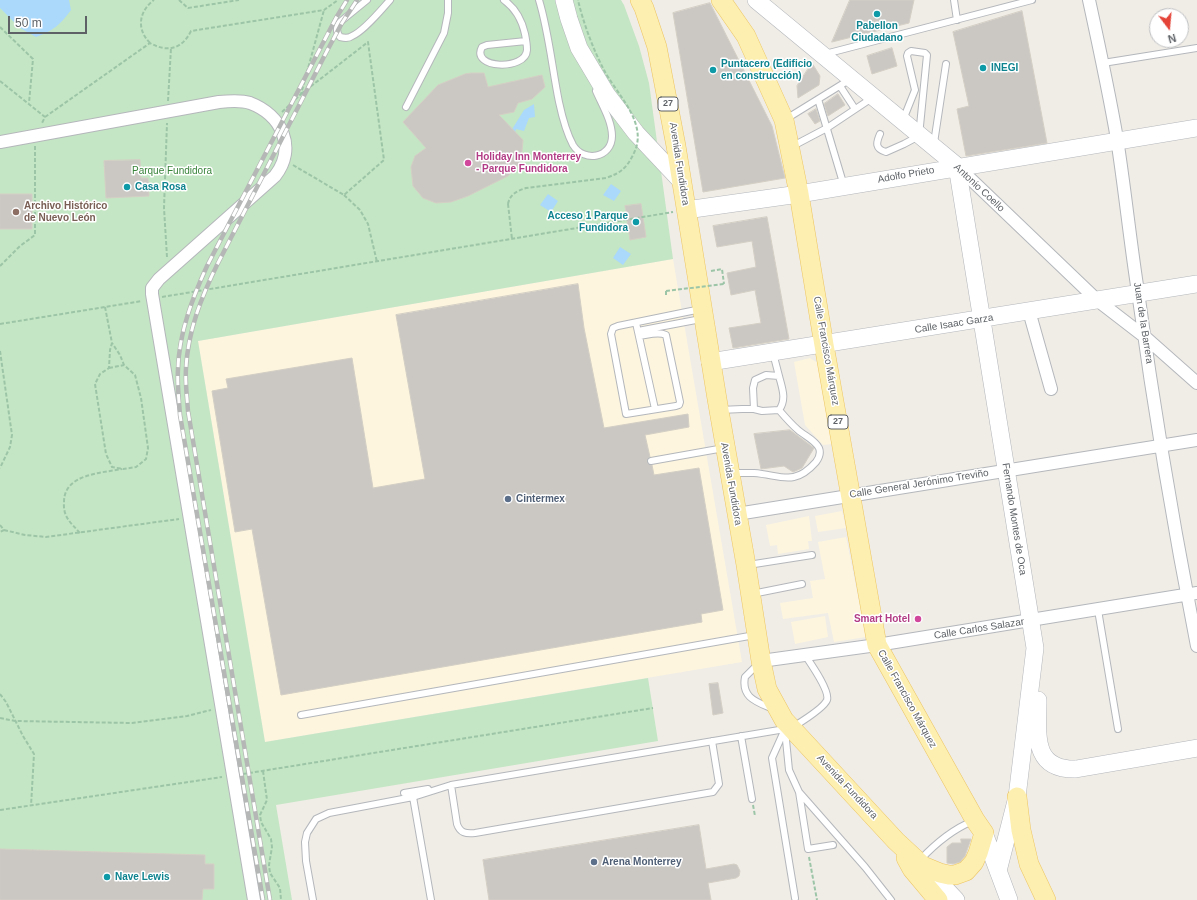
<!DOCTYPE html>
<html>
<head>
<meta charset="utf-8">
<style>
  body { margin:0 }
  #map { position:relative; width:1197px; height:900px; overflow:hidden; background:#f0ede7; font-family:Helvetica,sans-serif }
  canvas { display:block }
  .north { position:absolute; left:1149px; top:8px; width:40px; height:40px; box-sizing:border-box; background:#fff; border:1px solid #bfc0c2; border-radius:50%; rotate:164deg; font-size:11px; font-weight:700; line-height:16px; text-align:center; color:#5e6266 }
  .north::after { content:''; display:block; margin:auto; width:14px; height:18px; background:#e44338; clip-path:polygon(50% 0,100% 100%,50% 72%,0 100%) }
  .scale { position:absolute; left:8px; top:16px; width:79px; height:18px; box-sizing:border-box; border:2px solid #5e6266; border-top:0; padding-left:5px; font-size:12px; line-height:14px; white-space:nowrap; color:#5e6266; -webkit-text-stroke:3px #fff; paint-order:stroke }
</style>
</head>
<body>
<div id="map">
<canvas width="1197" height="900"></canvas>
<div class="north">N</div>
<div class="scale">50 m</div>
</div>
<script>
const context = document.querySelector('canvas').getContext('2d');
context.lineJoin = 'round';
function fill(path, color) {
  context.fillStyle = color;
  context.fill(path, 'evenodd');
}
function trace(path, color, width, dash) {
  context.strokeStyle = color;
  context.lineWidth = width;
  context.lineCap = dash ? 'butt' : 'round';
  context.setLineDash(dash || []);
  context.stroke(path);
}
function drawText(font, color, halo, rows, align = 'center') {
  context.font = font + ' Helvetica,sans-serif';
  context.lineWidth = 3;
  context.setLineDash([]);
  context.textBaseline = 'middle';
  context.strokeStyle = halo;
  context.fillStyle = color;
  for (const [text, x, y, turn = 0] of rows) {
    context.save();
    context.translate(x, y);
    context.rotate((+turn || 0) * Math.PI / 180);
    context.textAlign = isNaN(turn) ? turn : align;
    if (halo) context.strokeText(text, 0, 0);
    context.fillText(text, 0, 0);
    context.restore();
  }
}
fill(new Path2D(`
  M673,259L742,662L265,742L198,341Z
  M810,358L821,365L832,444L823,445L805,425L794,362Z
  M842,511L846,528L818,532L815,516Z
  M809,516L812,541H808L809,549L778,554L777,545L770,546L766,525Z
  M846,537L866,637L834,642L828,613L783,619L780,603L813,598L810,581L825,579L818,542Z
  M825,616L828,637L795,644L791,622Z`), '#fdf5de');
fill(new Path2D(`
  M0,0H621L624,5L639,46L649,83L673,259L198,341L265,742L648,678L658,741L276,805L292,900H0Z`), '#c5e6c4');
fill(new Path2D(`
  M0,0H69L71,10C60,25 53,31 36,37L20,28L0,8Z
  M534,104L535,117L529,118L524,131L516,129L513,140L506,139L524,110Z
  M611,184L621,191L614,201L603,195Z
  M548,194L558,201L551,212L540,205Z
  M620,247L631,254L623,265L613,258Z`), '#aad9fc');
const building = new Path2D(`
  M850,0H914L909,23L832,42Z
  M710,3L772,126L785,178L703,192L673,13Z
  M1022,11L1047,143L966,156L957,109L969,106L953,32Z
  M892,48L897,66L872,74L867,56Z
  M812,63L820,76L819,85L798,98L797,86Z
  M472,73H484L488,87L542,75L545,87L532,99L518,103L514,112L499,115L523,140L521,162L508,176L468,196L451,202L436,203L423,198L413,186L411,167L415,156L426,148L403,122L438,85L465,74Z
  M838,94L845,105L828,116L824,104Z
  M816,109L820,121L815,124L808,114Z
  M140,160L141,178H148L149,196L106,198L104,161Z
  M0,194H32V229H0Z
  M641,204L646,237L630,240L625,206Z
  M767,217L789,339L733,348L729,328L761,323L755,290L731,295L727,273L756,267L752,241L717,247L713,226Z
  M578,284L584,328L604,428L688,414L689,427L645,435L650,457L648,458L647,461L648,464L652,465L654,475L699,468L723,610L701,614L702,622L281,695L252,529L235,532L212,391L228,388L226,379L352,358L373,488L425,479L396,315Z
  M790,430L814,448L802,468L793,472L784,466L761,469L754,434Z
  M718,683L723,713L713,715L709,684Z
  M699,825L706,869L734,864L737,865L740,871L739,876L736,878L708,883L711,900H489L483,860Z
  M961,839H971L965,856L960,862L953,864L947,863V847L952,843H961Z
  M0,849L205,855V864H214V889H203L202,900H0Z`);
fill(building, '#cbc8c4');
trace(building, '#d4cfc5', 1);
const lane = new Path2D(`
  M367,0L340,22C336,27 336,32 340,37C344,38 348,39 352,36C364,31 381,10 390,0
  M504,0C515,8 522,20 525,34C526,39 527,45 527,50C526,71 470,69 482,47L487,45L526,41
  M539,0C549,33 552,68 559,102C562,116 566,132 573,145C584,163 612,158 612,136C612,121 602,105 596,91
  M954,0L957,20
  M825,54L1032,0
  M1103,63L1197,48
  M840,86L855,109
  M818,99L844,186
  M406,107L444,33L448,13V0
  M786,119L849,80
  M880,134C876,143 875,149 886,152L904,144L919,136L927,55L925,53L911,51L908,53L907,56L915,90L903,120
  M934,143L946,64
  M791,147L827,128L872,98
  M636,323L655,409
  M638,331L701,319
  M639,336C648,335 658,331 666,335L680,402L679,405L676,406L626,414L611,334L613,328L618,326L701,309
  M773,353L779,376
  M720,410L742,409H754L762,411L779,410C787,399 782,388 779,376L766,375L755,380L753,388L754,409
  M651,461L724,448
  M732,473C739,473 747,473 754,473C781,475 794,487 816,462C819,458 821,453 819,448C815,440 805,436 798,430C791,424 785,417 779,410
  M748,565L812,555
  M752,594L802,584
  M1098,610L1118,729
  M758,664L745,677C741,698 757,702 773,709
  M301,715L755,635
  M793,727C801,722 824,708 827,700C830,691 811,664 805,655
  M785,729L772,758L795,898
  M785,730L789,770L799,792L808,849L833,845
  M741,736L752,799
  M712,741L719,784L713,792L475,833C466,834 460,833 457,824L451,785L785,729
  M799,792L865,867L891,900
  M404,793L428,789
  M413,797L431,900
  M920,860C935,844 953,829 973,821
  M313,900L306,861L305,842L307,833L316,819L329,813L413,797L451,785`);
const street = new Path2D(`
  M1089,0C1099,46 1109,92 1117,139C1125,190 1130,241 1138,292C1154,410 1174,529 1197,646
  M0,142L219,102C229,101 241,100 250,103C282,115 297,148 275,176L159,279L152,288V294L254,900
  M957,166L1097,300L1145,337L1197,383
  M1029,311L1051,389
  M737,514L1197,440
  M761,661L877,645L1197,593`);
const secondary = new Path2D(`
  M564,0L569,19L579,48L607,95L636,133L682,182
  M756,0L957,166L1035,648L1017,797L998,871
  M686,210L799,194L1197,128
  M710,362L1197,284
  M1038,700C1038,733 1031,770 1076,769L1197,748
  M984,833L1009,900
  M924,866L956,900`);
const primary = new Path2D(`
  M640,0L644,8L657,47L676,146L717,399L746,565L761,661L767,689L784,720L896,841L923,866L940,873L949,875H955L966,871L974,862L978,853L984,833L975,820L877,645L824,345L799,194L784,120L746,36L721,0
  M1017,797L1021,830L1029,864L1046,900
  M906,858L912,869L938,900`);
trace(lane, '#b4b7bb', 8);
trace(street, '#b4b7bb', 14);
trace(secondary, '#b3b6ba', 18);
trace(primary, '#edc462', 20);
trace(new Path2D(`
  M179,0L188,8L239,0
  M0,27L33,59L29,103
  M150,43C136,29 139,11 154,0
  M0,81L45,117L42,123
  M168,101L171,48
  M282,112L301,94L324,10
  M45,117L150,43C168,53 182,49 191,31L324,10L338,0
  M293,165L344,195L384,160L368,42L301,94
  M344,195L360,210L368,224L377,262
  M508,204L512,239
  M167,257L164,208L167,123
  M0,266L20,246L35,235V146
  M711,271L722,269L724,284
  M666,291V297
  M162,297L673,212
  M105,307L112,343L110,350L109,368L100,374L95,384L106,454L112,467L123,469L136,467L146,459L148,448L141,398L135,375L124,365L120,355L112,343
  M0,324L142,301
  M0,351L12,435L10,447L0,468
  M109,368L124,365
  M0,525L4,530L0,532
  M4,530L25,535L46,537L179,519
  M80,533C70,522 63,517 64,502C64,474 101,473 122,469
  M0,694L6,702L23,736L34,754L31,806
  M0,718L15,721L132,723L187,716L211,710
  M263,771L267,800L260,815L261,822L271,839L272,847L269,865L270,873L280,888L281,900
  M243,774L653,708
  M753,805L755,816
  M0,810L222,777
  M809,857L817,900`), '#9cc5a7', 2, [4, 2]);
trace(lane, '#fff', 6);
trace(street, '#fff', 12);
trace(secondary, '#fff', 17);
trace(primary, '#fcefaf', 19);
const rail = new Path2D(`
  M263,900L180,415C179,400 177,384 178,369C179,333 192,299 207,266L336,18L347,0
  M270,900L188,411C187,397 185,382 186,368C188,331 201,298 217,265L328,49L342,23L357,0`);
trace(rail, '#b5b6b6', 4.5);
trace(rail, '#fff', 3, [9]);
trace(new Path2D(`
  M508,204C510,194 517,191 526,188L606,178C620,173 626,169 633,155C650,124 617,95 604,70C593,49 583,22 578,0
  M666,291L724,284`), '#9cc5a7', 2, [4, 2]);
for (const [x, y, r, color] of [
  [877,14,4,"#0f9aa8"],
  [983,68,4,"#0f9aa8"],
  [713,70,4,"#0f9aa8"],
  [468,163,4,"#d1479c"],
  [127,187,4,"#0f9aa8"],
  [16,212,4,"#8d6e63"],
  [636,222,4,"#0f9aa8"],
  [508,499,4,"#5c6f8a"],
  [918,619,4,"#d1479c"],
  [594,862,4,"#5c6f8a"],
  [107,877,4,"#0f9aa8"]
]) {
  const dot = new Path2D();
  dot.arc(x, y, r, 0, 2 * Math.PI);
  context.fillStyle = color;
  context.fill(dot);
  trace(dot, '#fff', 1.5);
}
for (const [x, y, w] of [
  [668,104,20],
  [838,422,20]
]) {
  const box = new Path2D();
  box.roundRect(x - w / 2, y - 7, w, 14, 3);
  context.fillStyle = '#fff';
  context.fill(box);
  trace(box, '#5e6266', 1);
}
drawText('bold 9px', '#5e6266', null, [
  ["27",668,104],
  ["27",838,422]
]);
drawText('bold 10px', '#0d838f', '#fff', [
  ["Pabellon",877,26,"center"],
  ["Ciudadano",877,38,"center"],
  ["Puntacero (Edificio",721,64],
  ["en construcción)",721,76],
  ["INEGI",991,68],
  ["Casa Rosa",135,187],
  ["Acceso 1 Parque",628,216,"right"],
  ["Fundidora",628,228,"right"],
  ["Nave Lewis",115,877]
], 'left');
drawText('bold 10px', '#b23c85', '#fff', [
  ["Holiday Inn Monterrey",476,157],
  ["- Parque Fundidora",476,169],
  ["Smart Hotel",910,619,"right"]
], 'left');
drawText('10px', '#5e6266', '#fff', [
  ["Avenida Fundidora",679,164,81],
  ["Adolfo Prieto",906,175,-10],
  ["Antonio Coello",979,188,43],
  ["Juan de la Barrera",1143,323,81],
  ["Calle Isaac Garza",954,324,-9],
  ["Calle Francisco Márquez",826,351,80],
  ["Avenida Fundidora",731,484,80],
  ["Calle General Jerónimo Treviño",919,484,-9],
  ["Fernando Montes de Oca",1014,519,81],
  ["Calle Carlos Salazar",979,629,-9],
  ["Calle Francisco Márquez",907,699,61],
  ["Avenida Fundidora",847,787,47]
]);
drawText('10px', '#38833a', '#fff', [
  ["Parque Fundidora",172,171]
]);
drawText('bold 10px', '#785e54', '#fff', [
  ["Archivo Histórico",24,206],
  ["de Nuevo León",24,218]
], 'left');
drawText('bold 10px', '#4e5e75', '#fff', [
  ["Cintermex",516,499],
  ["Arena Monterrey",602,862]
], 'left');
</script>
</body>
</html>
